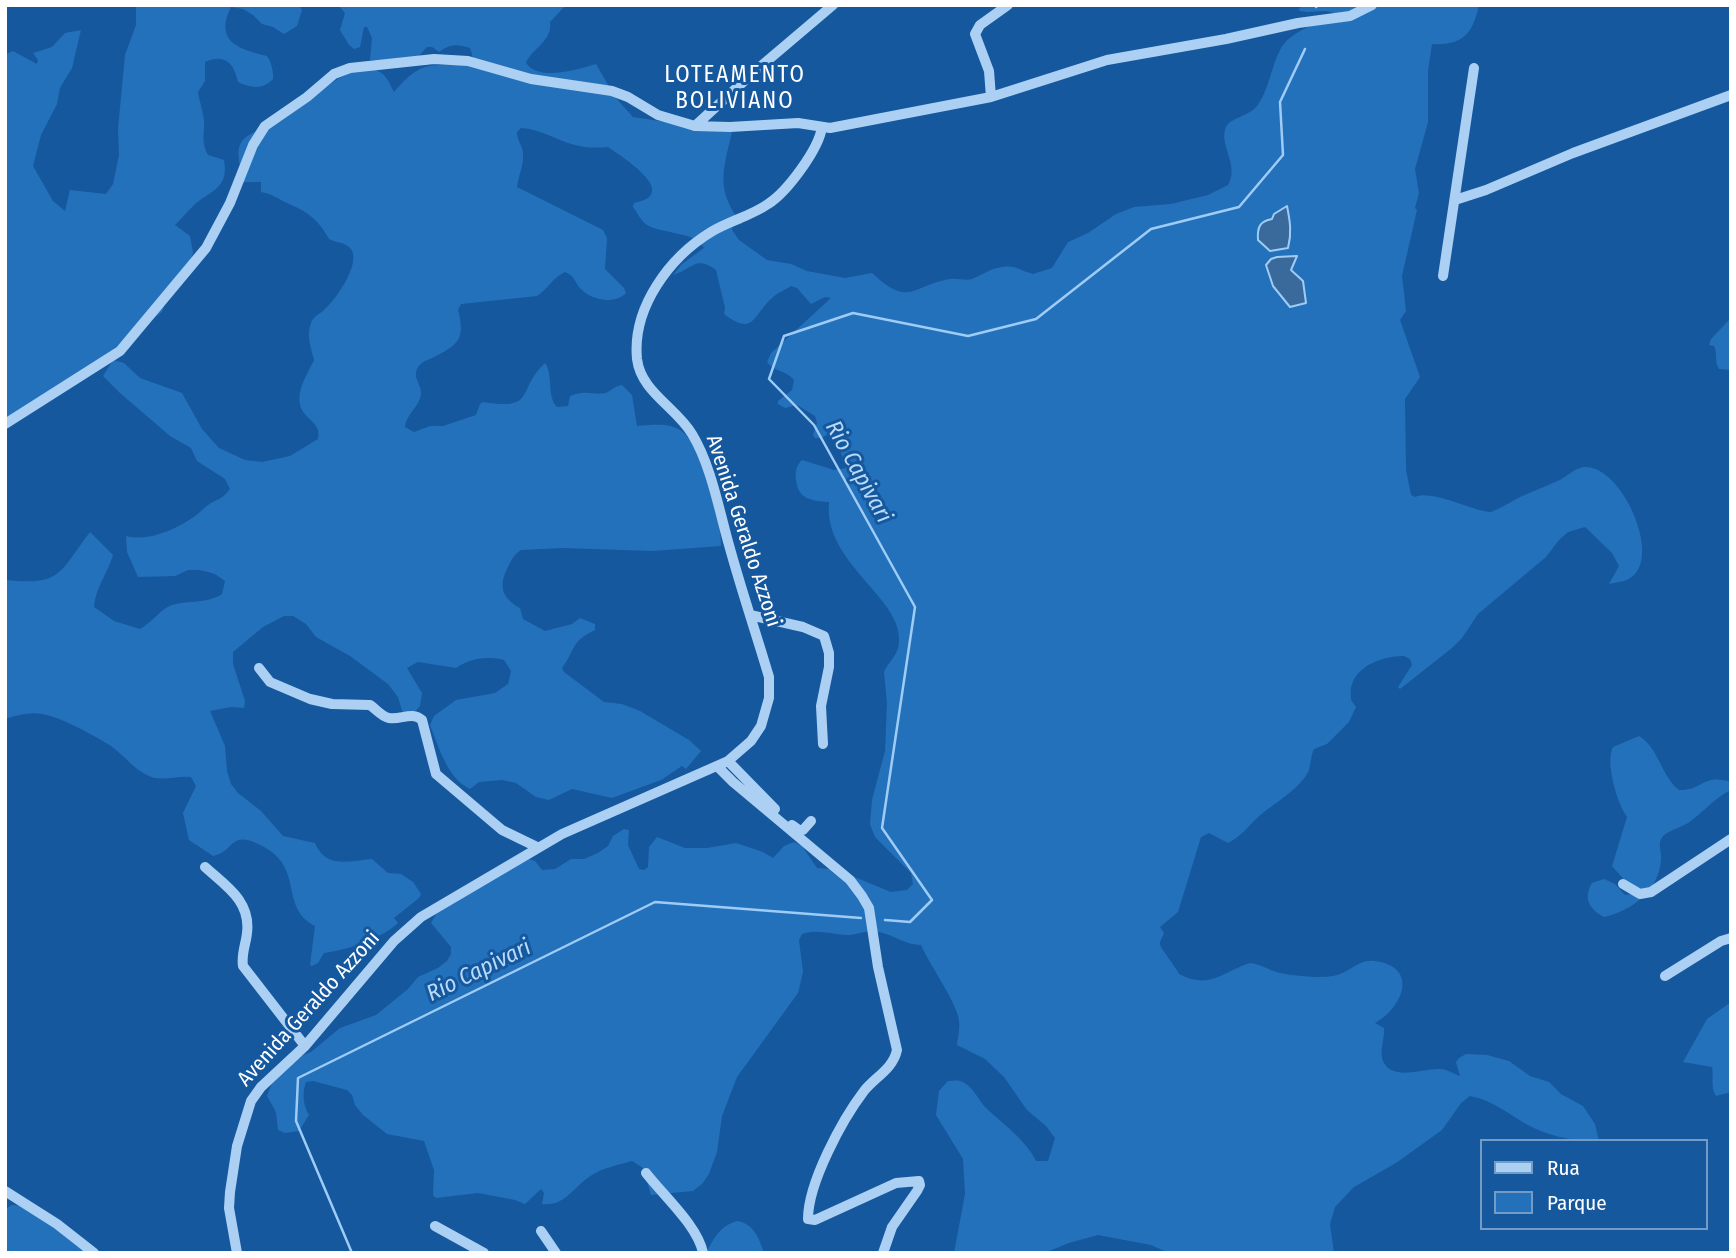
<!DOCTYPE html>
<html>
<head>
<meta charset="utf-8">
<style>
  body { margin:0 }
  #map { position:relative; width:1736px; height:1258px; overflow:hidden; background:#15589e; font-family:"Fira Sans Condensed",sans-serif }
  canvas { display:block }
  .frame { position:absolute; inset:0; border:7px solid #fff; pointer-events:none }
  .legend { position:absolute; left:1480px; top:1139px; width:228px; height:91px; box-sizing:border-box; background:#15589e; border:2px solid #739bc5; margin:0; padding:9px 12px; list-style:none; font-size:21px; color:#fff }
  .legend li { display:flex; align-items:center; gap:14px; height:35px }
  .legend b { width:35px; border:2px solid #739bc5 }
</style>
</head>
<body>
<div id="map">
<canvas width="1736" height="1258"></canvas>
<div class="frame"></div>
<ul class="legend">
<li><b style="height:9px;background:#acd0f3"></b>Rua</li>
<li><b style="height:19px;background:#2471bb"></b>Parque</li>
</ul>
</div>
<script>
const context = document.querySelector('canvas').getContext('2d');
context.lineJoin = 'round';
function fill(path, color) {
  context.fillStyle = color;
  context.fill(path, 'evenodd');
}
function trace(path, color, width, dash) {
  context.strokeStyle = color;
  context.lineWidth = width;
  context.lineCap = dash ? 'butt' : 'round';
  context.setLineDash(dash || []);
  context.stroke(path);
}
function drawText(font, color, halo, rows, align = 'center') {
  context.font = font + ' "Fira Sans Condensed",sans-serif';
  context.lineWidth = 6;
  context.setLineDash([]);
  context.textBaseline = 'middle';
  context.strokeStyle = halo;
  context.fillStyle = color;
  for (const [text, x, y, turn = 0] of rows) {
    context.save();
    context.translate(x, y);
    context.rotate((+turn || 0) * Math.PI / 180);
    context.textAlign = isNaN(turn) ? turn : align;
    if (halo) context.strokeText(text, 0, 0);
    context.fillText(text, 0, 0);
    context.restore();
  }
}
fill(new Path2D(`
  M136,5H299L302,10L297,26L284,34L273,27L262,24L253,15L243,9L231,7C214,41 238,49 267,56C271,61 274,73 273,79C263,90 250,88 238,82C234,63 225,53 205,62V81L198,92C199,100 202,107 203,115C207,129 199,138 208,155L224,160C229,188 212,190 195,204C188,211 182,218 175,225L190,236L193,253L188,268L168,295L162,312L109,353L5,425V55L13,51L37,64L38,60L33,53L52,47L65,33L81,30L72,68L60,88L57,104L41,135L33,166L53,201L65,211L70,190L106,194L113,184L119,155L118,129L125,55L136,25Z
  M338,5H566L550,22C553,41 532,48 526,63C539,82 578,69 596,64L615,97L633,117L732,132C723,171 715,190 742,224H733L732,230L739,240L767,260L791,264L807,271L845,278L872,273C910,308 910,286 950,279C958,278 965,281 972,279C982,275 991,268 1002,267C1017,265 1020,271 1033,274L1052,268L1068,242L1088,233L1116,214L1134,207L1171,204L1208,195L1228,185C1240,165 1218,145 1226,127C1230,118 1249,116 1257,106C1269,90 1271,67 1280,50C1288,33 1318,22 1335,16L1334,13C1322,8 1309,15 1298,10L1303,5H1479C1473,33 1463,46 1432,44L1428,71V122L1415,169L1419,193L1415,208L1417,210L1402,276L1406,311L1400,320L1420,377L1405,399L1406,470L1411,495L1415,497C1432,489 1471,511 1491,512C1501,508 1510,502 1520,497C1533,491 1547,486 1560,480C1567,476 1575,468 1584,467C1620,464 1660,551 1634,575C1627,582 1618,582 1609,584L1619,566L1612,553L1585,527L1568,532L1559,540L1546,557L1478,614L1462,638L1452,648L1400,689L1398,687L1412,665L1410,659L1404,656C1385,656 1359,664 1352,684C1350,688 1351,695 1351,700L1356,707L1349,722L1327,744L1314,749C1311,755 1311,763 1309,770C1301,789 1271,805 1257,818C1247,828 1240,837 1228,843L1209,833L1201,837L1178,912L1160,927L1164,933C1163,937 1160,940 1160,944C1160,948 1176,967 1179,974C1210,990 1222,972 1250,963C1260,964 1267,969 1276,972C1287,975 1302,976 1313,977C1321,977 1333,977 1340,974C1352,970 1360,959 1374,961C1419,966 1404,1007 1375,1023L1384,1028C1385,1038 1379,1052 1383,1061C1392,1082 1424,1068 1440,1069C1447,1069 1454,1074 1460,1076L1456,1062L1459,1058L1466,1054L1487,1055L1509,1061L1530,1076L1549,1082L1561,1094L1583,1106L1595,1124L1599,1141C1575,1141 1556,1138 1534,1128C1513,1118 1494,1100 1470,1096L1461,1103L1442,1130L1396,1163L1354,1187L1335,1207L1330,1224L1334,1253H1169L1151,1245L1098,1235L1069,1243L1044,1253H954L965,1194L963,1159L936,1115L939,1091L948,1081C952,1081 956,1080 960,1081C973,1085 978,1100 987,1109C1003,1124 1026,1140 1036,1161H1048L1055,1138L1046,1126L1027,1110L1004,1077L985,1059L957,1045C958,1035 961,1026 958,1016C954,999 930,965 921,945C906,945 894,935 879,932C867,929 857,935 846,935C830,934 817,929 802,934L799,940L803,972L798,993L737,1077L722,1116L717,1152L709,1174L702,1184L693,1191L651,1195L643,1168L632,1161C618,1165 601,1168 589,1177C573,1188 564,1207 542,1204L544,1193L541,1189L525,1204L515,1200L478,1193L436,1198L433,1195L434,1170L424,1141L387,1134L363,1115L355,1105L352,1095L347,1090L313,1081L306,1082C302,1092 303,1106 309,1115L299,1131L285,1133L278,1130L276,1112L267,1096L272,1083L294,1059L311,1052L340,1028L376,1015L408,989L418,977L438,968L447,961L451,954V947L431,923L438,911L529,859L535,861L542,870L555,869L571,859H584L598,853L608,846L613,836L624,829L629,830L628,845L639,869L644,870L648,867L649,847L657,837L685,848H707L736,843L763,852L773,858L784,846L794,842L802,846L817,868L829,869L852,876L891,892L907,890L913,884L911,873L875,837L870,824L872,800L885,751L887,704L884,672C889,661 898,655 899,643C904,598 823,564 829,502C813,501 798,500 796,480C795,472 796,466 802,460L834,470L846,468L839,447L843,437L833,432L821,438H815L813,435L817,423L815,416L797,405L785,408L778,404V401L792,390L794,380C786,370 774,372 767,362L771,353L831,298L825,297L811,304L797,288L791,286C785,290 777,293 772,298C753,315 754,337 724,314L725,308L716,270C695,255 693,269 673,275L682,264L704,248C698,232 662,234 647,225C641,221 637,212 633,207L634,203C682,194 622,157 608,147C596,148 586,148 575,145C556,140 541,129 521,128L517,132C517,141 523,146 523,154C524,166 518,176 517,187L603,230L607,238L605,269L624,288L626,293C615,305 590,300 580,288C574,281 575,276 565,272C553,277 548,289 537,296L461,304L458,310C465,337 460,344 436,356C429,360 423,360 418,367C412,378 421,383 421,393C420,407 406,414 405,427L414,432L430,426H443L476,415L480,404L483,402C537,411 516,390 545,363C554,376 546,395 557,407L568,406L570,396C586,389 595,396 606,393C612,390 615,386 622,385L632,395L637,426C653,425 671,422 684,433C700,447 723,525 721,546L652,551L562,548L521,550C513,555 511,561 507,569C498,587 503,599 520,608L523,619L545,631L572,624L580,618L595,624V630C570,642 576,649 562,668L564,672L604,702L622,704L640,711L689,740L701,751L686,769L682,766L661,780L612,798L572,789L549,800L536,797L516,783L502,780L479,782L470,789C447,778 439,747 430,725L434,716L456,700L495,693L508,684L511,671L504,660C487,656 471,658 456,668L418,662L407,668L422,693L420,706L409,718L402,711L398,697L388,684L350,656L316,637L306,624L293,616H284L263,627L233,652V664L245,701L244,708L231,707L210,711L225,746L227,771L231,784L238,793L261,811L283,836L315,843C326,869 348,861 372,859L388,873L401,874L413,882L421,894L419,898L394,918L398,923C381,939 347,950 324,953L318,963L312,966L310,965L315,926C278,907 306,866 260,845C255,842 245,838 239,840C230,842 228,853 213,856L189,840L183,813L196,786L191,777C177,775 162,782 149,776C134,770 124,755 111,746C95,736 61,717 42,714C30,712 17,715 5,719V580C63,586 59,572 90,532L113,555C108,573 95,588 94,607L114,621L140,629C153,622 160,609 172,605C189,600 207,604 222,594L225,581L215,574L200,570H188L175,576L138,577L127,552L126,536C148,542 177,529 195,516C201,512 206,505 213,502C221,498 224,497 230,489L225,479L197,461L191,448L170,436L120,393L103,376L113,360L124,363L140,378L182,393L202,429L219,448L245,460L262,462L290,456L318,439C322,421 302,419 300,404C297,389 308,373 314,360C311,348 306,335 311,323C314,315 321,314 326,308C337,298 364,259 349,247C344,242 336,243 329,239C318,219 308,212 287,203C277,198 272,194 261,192V182H243C242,170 234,152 242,141C250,131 273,126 285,118C306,104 350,59 378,71C387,75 390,85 394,92C421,61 428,65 468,65L474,61L470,48C456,44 451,44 439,52L432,47H427L417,58L409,61L370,60L372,38L367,27H364L360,47L354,49L349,45L340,30L345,13Z
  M1729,320L1731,370L1719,369C1714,362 1718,353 1714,346L1709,345L1711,339Z
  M1639,736C1659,748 1661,776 1679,790C1703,791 1702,773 1731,782V790C1714,798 1703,813 1688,823C1680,828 1665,831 1661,839C1658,845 1662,853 1661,860C1659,890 1632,911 1604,917C1589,909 1583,898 1592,883L1604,879L1615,884L1625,895L1632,894L1634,891L1612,866L1627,817C1617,803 1605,762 1613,747Z
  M1731,1002V1092L1716,1096C1710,1087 1714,1077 1712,1067L1683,1062L1707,1019Z
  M12,1205L23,1206L90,1253H5V1209Z
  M737,1221C754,1224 759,1238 764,1253H706C714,1238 720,1226 737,1221Z`), '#2471bb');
const water = new Path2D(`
  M1287,206C1290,221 1292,233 1288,248L1270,251L1258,240C1257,227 1260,221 1272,219L1274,214Z
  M1277,257L1297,256L1291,270L1303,281L1306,303L1290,307L1273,286L1266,265L1271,259Z`);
fill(water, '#3a6a9b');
trace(water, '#9eccf6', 2);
trace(new Path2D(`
  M1316,7L1318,5
  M885,920L910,922L932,900L882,828L915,607L814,425L769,379L784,336L853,313L968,336L1036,319L1151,229L1239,207L1283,155L1280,102L1305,49
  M352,1253L296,1121L298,1078L655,902L861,918`), '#9eccf6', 2.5);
trace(new Path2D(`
  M991,97L989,71L975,34L980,25L1008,5
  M695,126L754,72L833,5
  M1455,200L1486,190L1573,153L1731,95
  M1443,276L1474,68
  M5,424L120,351L206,248L230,203L253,145L265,126L307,97L334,74L350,68L434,59L468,61L531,79L612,91L628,97L658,115L695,126L730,127L798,123L830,128L991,97L1107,60L1226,39L1298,23L1350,16L1372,5
  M750,615L803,627L824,636L829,653V667L821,706L823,744
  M259,668L270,682L310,699L332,704L370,705C376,709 382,717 389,718C401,720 412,711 422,720L436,774L502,830L537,847
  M728,761L775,809
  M717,766L733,782L850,880L862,896L869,908L878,967L897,1050C893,1069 875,1077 864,1091C842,1120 808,1183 808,1219L815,1220L896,1183L919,1181L920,1185L917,1191L892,1227L883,1253
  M792,825L799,830H803L811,821
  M205,867C226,886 251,901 247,933C246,944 241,954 243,966L305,1046
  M1623,884L1640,894L1651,892L1731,839
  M1665,976L1721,941L1731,938
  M646,1173C663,1195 698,1226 703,1253
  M5,1191L57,1224L94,1253
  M435,1226L484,1253
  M541,1231L556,1253
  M237,1253L229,1208L230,1192L237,1146L251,1101L261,1087L305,1046L394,941L421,917L562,834L728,761L751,741L761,726L769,698V677C756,633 741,589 729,545C719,510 711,465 692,434C676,407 641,392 637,359C632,307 670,257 711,232C729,221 751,216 768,204C787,192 819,149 822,127`), '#acd0f3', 10);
drawText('21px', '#fff', '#15589e', [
  ["Avenida Geraldo Azzoni",743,531,72],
  ["Avenida Geraldo Azzoni",309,1009,-48]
]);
context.letterSpacing = '2px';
drawText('23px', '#fff', '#15589e', [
  ["LOTEAMENTO",735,76],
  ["BOLIVIANO",735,102]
]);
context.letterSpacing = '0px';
drawText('italic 23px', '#b9dafa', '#15589e', [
  ["Rio Capivari",858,472,61],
  ["Rio Capivari",479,971,-26]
]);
</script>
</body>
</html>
